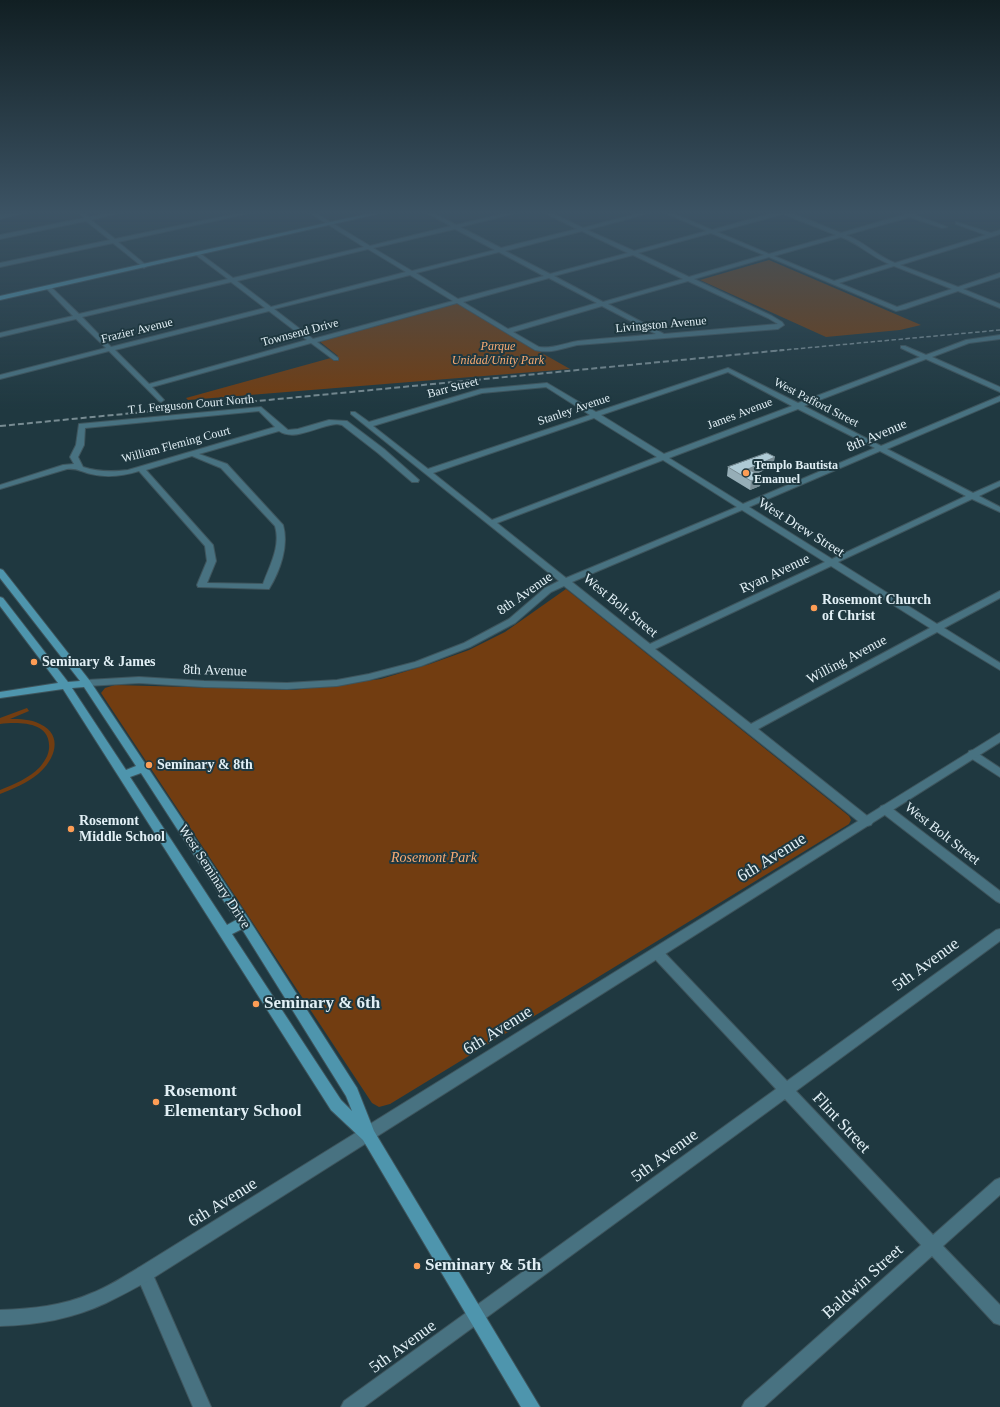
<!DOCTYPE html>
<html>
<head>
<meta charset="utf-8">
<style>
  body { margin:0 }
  canvas { display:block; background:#1f3840 }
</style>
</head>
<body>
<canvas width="1000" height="1407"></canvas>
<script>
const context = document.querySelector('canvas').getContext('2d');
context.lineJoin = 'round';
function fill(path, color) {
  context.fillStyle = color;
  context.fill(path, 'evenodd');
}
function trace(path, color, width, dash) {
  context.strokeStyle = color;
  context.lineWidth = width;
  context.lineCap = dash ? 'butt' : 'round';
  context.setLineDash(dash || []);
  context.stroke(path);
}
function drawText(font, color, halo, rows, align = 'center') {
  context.font = font + ' Georgia,serif';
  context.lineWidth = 4;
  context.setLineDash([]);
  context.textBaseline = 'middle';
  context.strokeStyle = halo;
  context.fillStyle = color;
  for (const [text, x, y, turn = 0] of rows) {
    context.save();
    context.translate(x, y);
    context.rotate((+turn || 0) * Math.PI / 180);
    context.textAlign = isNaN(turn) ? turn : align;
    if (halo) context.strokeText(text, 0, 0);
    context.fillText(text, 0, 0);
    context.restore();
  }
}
fill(new Path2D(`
  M769,260L921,325L900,330L826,337L700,280Z
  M457,303L503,331L570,369L188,400L186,398L338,356L319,341Z
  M566,589L849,816L851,820L849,824L390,1104L379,1107L372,1103L101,693L105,688L115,685L294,690L381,679L430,664L469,650L505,632Z
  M27,708L29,711L10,719C20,719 30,719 40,724C64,735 55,760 38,774C27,783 13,789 0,794V790C15,784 29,778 40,767C46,760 50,752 49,744C48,721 16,722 0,724V718Z`), '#723d11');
const minor = new Path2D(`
  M16,212H28L0,219V215Z
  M77,212H83L89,217L112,212H124L91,220L115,239L244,212H255L118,242L146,265L147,266L144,268L113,243L0,267V263L110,240L86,221L0,239V235L84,218Z
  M308,212H314L370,246L451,226L425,212H432L456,225L510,212H520L460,227L501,248L577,229L543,212H550L583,228L643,212H653L587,230L634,251L707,231L663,212H670L712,230L776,212H789L841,233L913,212H922L915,215L947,227L942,228L910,217L846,235C864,242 877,256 895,263L986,235L956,224V222L991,233L1000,230V234L994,236L900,265L958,287L1000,273V277L963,289L1000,304V308L958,291L905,309L896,311L769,257L694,279L772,316L782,322L784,325L778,329L577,345C563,348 550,354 535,350L457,303L317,342L338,358V360H334L311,343L152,387L164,400L161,402L159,401L109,351L0,379V375L106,348L76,319L0,337V333L73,316L46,288V286H50L79,314L228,279L196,255L195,254L198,252L233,278L364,247ZM783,214L836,235L769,254L717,232ZM455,229L495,250L412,271L373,248ZM582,231L628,253L550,274L505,251ZM711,233L764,255L689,277L638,253ZM841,237C858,243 872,257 889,264L834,281L774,256ZM368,249L406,272L271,307L237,281ZM499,252L544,276L458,299L416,273ZM633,255L683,279L603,302L554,276ZM894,266L952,289L897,307L839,283ZM410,275L453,301L313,339L274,309ZM549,278L597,303L508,329L463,302ZM688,281L768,318L778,324L664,334L608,304ZM231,282L265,308L111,347L82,317ZM602,306L656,334C630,337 604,338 578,341C565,343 553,349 539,347L513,332ZM269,311L307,340L149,384L115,350Z
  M1000,335V339L969,343L932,357L1000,387V392L926,359L804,406L881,446L1000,396V401L887,449L973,493L1000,481V486L979,496L1000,507V512L972,499L838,562L937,624L1000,591V598L944,628L1000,663V670L937,632L758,729L871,819L873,822L871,825L867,826L863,825L564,586L551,592L515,623L470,647L421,666L369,680L337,686L287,689L204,687L139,683L87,686L82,683L87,680L139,677L204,681L287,683L337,680L369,674L415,662L464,643L509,619L545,588L559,581L351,414V412H355L369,422L481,389L547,383L596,412L728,368L798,403L920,357L901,348V346H905L926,355L966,340ZM728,372L792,406L664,454L601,415ZM546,387L590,415L428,469L373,426L482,393ZM798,409L875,448L743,504L669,458ZM594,418L657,457L492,520L433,473ZM880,451L966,496L832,559L749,507ZM663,460L737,507L566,578L497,523ZM742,510L825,562L650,644L572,582ZM831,566L930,628L751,724L655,649Z
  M261,407L288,430L298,429L329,420L347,421L384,449L419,480L418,482H412L378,453L342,425L337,424C319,425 295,442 279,431L199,454L227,464L283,525C289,546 280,571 269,589L198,587L197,585L207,561L205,546L139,471C123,476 107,478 91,474C81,472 78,468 67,469L0,489V485L63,465L74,464L70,457L76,445L79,424ZM259,411L275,427L128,470C112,472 98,472 83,467L78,457L84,445L85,428ZM192,456L221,468L275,526C281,546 270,565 263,584L207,583L216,561L213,545L146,470Z
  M973,750L1000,768V777L969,757L968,754L969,751Z
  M885,805L889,806L1000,891V903L996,901L881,812L879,809L881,806Z
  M1000,929V941L796,1091L933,1235L995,1180L1000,1178V1195L943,1246L1000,1305V1325L994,1323L932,1256L764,1407H742L745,1401L921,1245L785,1099L364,1407H341L344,1401L776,1089L653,957L651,953L653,949L657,948L661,949L787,1081L996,930Z
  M144,1266L150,1268L211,1407H193L136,1274L138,1268Z`);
const tertiary = new Path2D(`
  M1000,733V742L150,1280C135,1288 121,1296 106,1303C72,1319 37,1325 0,1326V1310C31,1309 63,1306 92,1293C108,1287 123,1277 138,1268Z`);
const secondary = new Path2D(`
  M375,212H386L0,300V296Z
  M0,569L3,570L90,681L248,918L357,1088L374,1131L540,1407H521L363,1140L331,1110L63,689L0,698V692L58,683L0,606V597L3,598L68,682L80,681L0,578ZM84,687L136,766L126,770L72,688ZM141,773L236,920L227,925L130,777ZM242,929L346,1096L352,1111L341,1100L232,934Z`);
trace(minor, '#3e555d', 2);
trace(tertiary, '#3e555d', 2);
trace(secondary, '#3e555d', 2);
fill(minor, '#487281');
fill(tertiary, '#487281');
fill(secondary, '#4e95ad');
trace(new Path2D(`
  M773,351L1000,330`), '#778b92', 1.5, [4.5, 2.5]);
trace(new Path2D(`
  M0,426L784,350`), '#778b92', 2, [6, 3]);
fill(new Path2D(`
  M773,466L756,474L762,477L760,486L750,490L727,476L728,467Z`), '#96aeb7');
fill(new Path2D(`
  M775,457L773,466L747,478L748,469Z
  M762,477L760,486L750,490L751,481Z`), '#7a8d95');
const building = new Path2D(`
  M767,453L775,457L748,469L762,477L751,481L728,467Z`);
fill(building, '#aecad5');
trace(building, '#7a8d95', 1);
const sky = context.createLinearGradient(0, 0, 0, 409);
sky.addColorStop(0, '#111f23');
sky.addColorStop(0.52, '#3c5364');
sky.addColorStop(1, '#3c536400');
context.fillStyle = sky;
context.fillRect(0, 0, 1000, 409);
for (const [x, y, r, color] of [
  [746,473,4,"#fd9d55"],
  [814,608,4,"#fd9d55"],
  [34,662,4,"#fd9d55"],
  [149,765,4,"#fd9d55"],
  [71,829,4,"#fd9d55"],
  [256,1004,4,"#fd9d55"],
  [156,1102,4,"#fd9d55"],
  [417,1266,4,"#fd9d55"]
]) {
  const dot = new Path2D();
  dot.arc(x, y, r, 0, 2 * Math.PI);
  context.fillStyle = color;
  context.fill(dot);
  trace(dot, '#1f3840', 1.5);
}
drawText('12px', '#e1eff5', '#1f3840', [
  ["Livingston Avenue",661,325,-5],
  ["Frazier Avenue",137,331,-14],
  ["Townsend Drive",300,333,-15],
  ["Barr Street",453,388,-15],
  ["West Pafford Street",816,403,27],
  ["T L Ferguson Court North",191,405,-5],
  ["Stanley Avenue",574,410,-19],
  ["James Avenue",740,414,-21],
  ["William Fleming Court",176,445,-15]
]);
drawText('italic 12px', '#faab73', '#1f3840', [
  ["Parque",498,347],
  ["Unidad/Unity Park",498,361]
]);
drawText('bold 12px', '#e1eff5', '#1f3840', [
  ["Templo Bautista",754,466],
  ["Emanuel",754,480]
], 'left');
drawText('14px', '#e1eff5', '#1f3840', [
  ["8th Avenue",877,436,-23],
  ["West Drew Street",801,528,32],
  ["Ryan Avenue",775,574,-25],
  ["8th Avenue",525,594,-35],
  ["West Bolt Street",620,606,39],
  ["Willing Avenue",847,660,-28],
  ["8th Avenue",215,671,2],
  ["West Bolt Street",942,834,38],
  ["West Seminary Drive",214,877,57]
]);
drawText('bold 14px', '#e1eff5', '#1f3840', [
  ["Rosemont Church",822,600],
  ["of Christ",822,616],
  ["Seminary & James",42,662],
  ["Seminary & 8th",157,765],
  ["Rosemont",79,821],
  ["Middle School",79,837]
], 'left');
drawText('italic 14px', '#faab73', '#1f3840', [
  ["Rosemont Park",434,858]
]);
drawText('17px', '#e1eff5', '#1f3840', [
  ["6th Avenue",772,858,-32],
  ["5th Avenue",926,965,-36],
  ["6th Avenue",498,1031,-32],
  ["Flint Street",841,1123,47],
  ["5th Avenue",665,1156,-36],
  ["6th Avenue",223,1203,-32],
  ["Baldwin Street",863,1282,-42],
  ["5th Avenue",403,1347,-36]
]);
drawText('bold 17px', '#e1eff5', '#1f3840', [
  ["Seminary & 6th",264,1004],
  ["Rosemont",164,1092],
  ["Elementary School",164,1112],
  ["Seminary & 5th",425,1266]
], 'left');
</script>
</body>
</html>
